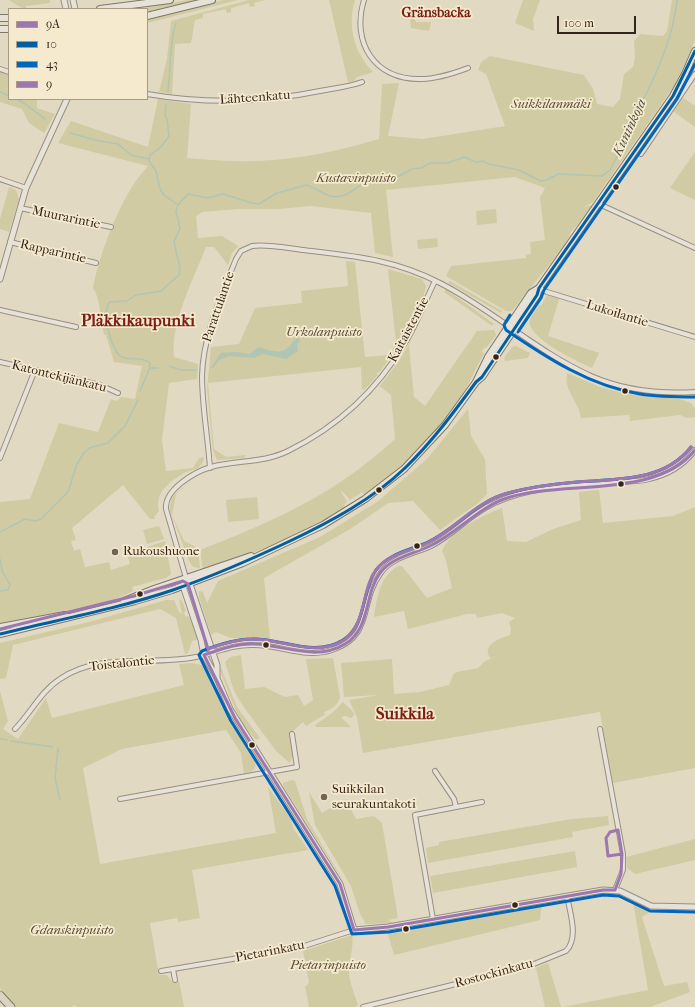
<!DOCTYPE html>
<html>
<head>
<meta charset="utf-8">
<style>
  body { margin:0 }
  #map { position:relative; width:695px; height:1007px; overflow:hidden; background:#e2d9c2; font-family:"IM FELL French Canon",serif }
  canvas { display:block }
  .legend { position:absolute; left:8px; top:8px; width:140px; height:92px; box-sizing:border-box; background:#f5eace; border:1px solid #a89b86; margin:0; padding:5px 7px; list-style:none; font-size:12px; color:#35241b }
  .legend li { display:flex; align-items:center; gap:8px; height:20px }
  .legend b { width:20px; border:1px solid #a89b86 }
  .scale { position:absolute; left:557px; top:16px; width:79px; height:18px; box-sizing:border-box; border:2px solid #35241b; border-top:0; padding-left:5px; font-size:12px; line-height:14px; white-space:nowrap; color:#35241b; -webkit-text-stroke:3px #f5eace; paint-order:stroke }
</style>
</head>
<body>
<div id="map">
<canvas width="695" height="1007"></canvas>
<ul class="legend">
<li><b style="height:5px;background:#9c78af"></b>9A</li>
<li><b style="height:5px;background:#005ea1"></b>10</li>
<li><b style="height:5px;background:#0065bd"></b>43</li>
<li><b style="height:5px;background:#9c78af"></b>9</li>
</ul>
<div class="scale">100 m</div>
</div>
<script>
const context = document.querySelector('canvas').getContext('2d');
context.lineJoin = 'round';
function fill(path, color) {
  context.fillStyle = color;
  context.fill(path, 'evenodd');
}
function trace(path, color, width, dash) {
  context.strokeStyle = color;
  context.lineWidth = width;
  context.lineCap = dash ? 'butt' : 'round';
  context.setLineDash(dash || []);
  context.stroke(path);
}
function drawText(font, color, halo, rows, align = 'center') {
  context.font = font + ' "IM FELL French Canon",serif';
  context.lineWidth = 3.5;
  context.setLineDash([]);
  context.textBaseline = 'middle';
  context.strokeStyle = halo;
  context.fillStyle = color;
  for (const [text, x, y, turn = 0] of rows) {
    context.save();
    context.translate(x, y);
    context.rotate((+turn || 0) * Math.PI / 180);
    context.textAlign = isNaN(turn) ? turn : align;
    if (halo) context.strokeText(text, 0, 0);
    context.fillText(text, 0, 0);
    context.restore();
  }
}
fill(new Path2D(`
  M9,0H50V3L26,6V8H22Z
  M188,0H199L147,12V9H138Z
  M223,0H238L147,23V19Z
  M249,0H265L254,3L255,6L250,7L249,3L231,8V12L227,13L226,9L203,14V18L195,20L191,43L175,44L172,94L159,92L167,59L171,21Z
  M329,0H355C347,27 354,52 373,72L357,77L354,81L348,82Z
  M523,0H540L533,19L534,31L515,23Z
  M672,0H695V40L685,64L674,86L593,202L582,208L592,205L586,216L571,232L565,245L512,311H506L446,276L451,266L526,258V255L531,254L530,242L545,240L540,197L545,188L515,177L386,190L393,257L375,253L371,213L311,206L278,209H238L202,212L196,216L198,238L222,236L238,246L232,253L228,265L214,247H206C194,278 170,323 174,357L198,364L197,379L169,383L162,440L166,471L193,468L199,458L204,457C203,468 194,470 186,472C171,481 154,491 159,511L154,517L155,519H150L123,485L72,528L76,540L71,541L74,551L80,549L85,567L109,562L111,570L130,564L128,557L145,552L148,549L147,547L165,541L171,574L166,578L132,587L133,591C92,612 45,615 0,625V502L30,499L59,423L98,432L111,399L117,401L121,397L135,399L142,366L114,362L106,335H104C101,321 100,298 93,288C100,251 122,193 148,166L58,143L71,121L148,147L158,99L191,104L187,158C210,160 232,162 255,161C297,160 339,151 379,139L382,84L399,83L388,136L423,139L505,126L486,74L478,70L481,62L490,56L584,75L593,89L597,104L613,107L620,99L624,74L633,67L635,58L634,41L640,34L663,36L667,31Z
  M410,18H414L416,22H431L429,31L411,28Z
  M0,71L9,74V99H37V108L55,114L44,133L29,123L22,109L0,102Z
  M682,97L695,106V127L673,111Z
  M695,152V200L670,188Z
  M9,187L16,190L19,199L9,232L0,229V219Z
  M496,209L497,223L477,225L476,211Z
  M437,238L438,247L418,249L417,240Z
  M346,261L355,262L365,357L389,355L394,347L396,348L380,372L376,373L378,375L364,390L362,389L361,367L208,383L214,449L226,457L246,455L244,458L217,460L213,450L207,389L211,347L239,344L255,308L302,303L301,291L348,286Z
  M388,269L422,279L426,286L424,295L397,348L394,346L396,343Z
  M450,281L502,311L501,313L448,283Z
  M446,289L494,324L492,326L444,292Z
  M547,295L559,299L548,336L599,353L592,368C576,361 536,342 530,325C528,319 536,310 539,305L541,306Z
  M494,330L496,335L486,348L485,347L482,351L484,354C475,368 470,384 461,397C439,432 400,475 364,495L362,492L350,500L342,491L341,492L347,501L344,505L345,507C312,537 245,554 203,570L200,550C276,520 334,495 395,439L391,395L381,387H379L399,361L412,339L409,346L414,397L425,406L477,331Z
  M516,346L530,353L528,358L505,361L504,358L512,347Z
  M567,373L600,387L627,394L680,399L691,403L695,409V417L687,418L680,415L630,421L629,415L581,418C578,399 564,393 567,373Z
  M468,409L471,436L485,459L487,494L478,503L440,530L413,501L388,503L352,528L264,578L270,639L231,638L216,632L211,635L199,597V591L203,592L207,603L218,581L320,537L377,502L427,459Z
  M187,485L176,494L172,515L184,541L198,548L200,568L193,567L189,561L170,510C169,497 177,492 187,485Z
  M599,490L603,523L673,516L695,507V768L613,783L600,712L363,753L357,717L349,700L379,695L344,697L341,663L392,659L394,694L420,692L449,685L453,675L457,672L478,668L485,661L491,659C480,645 500,638 510,635L511,629L509,622L515,618L502,613L477,618L476,614H467L408,629L404,611L374,617C377,597 379,578 398,566H402L427,598L452,588L446,560L442,551C449,532 483,515 502,508L507,541L526,542L553,529L581,520L579,492Z
  M257,497L259,519L228,522L226,500Z
  M159,526L164,539L147,544L143,530Z
  M179,599L182,601L186,611L184,612L185,616L190,617L199,639L192,641L188,653L185,654L176,618L160,609L13,645L6,678L0,679V643L93,621L166,600H174L179,612L182,614Z
  M241,655L245,689L264,687L285,697L298,695L304,706L313,700L306,659L333,658L340,697C337,707 331,709 323,713L326,714L306,726L303,722L290,734L293,756L290,763L276,751L243,706L234,691L225,662L230,657Z
  M192,663L202,665L209,674L231,718L256,758L255,768L251,772L244,774L241,753L226,730L122,749L83,768L100,864L276,833L268,787L291,819L293,828L308,850L192,870L200,918L178,922L177,918L150,923L159,975H167L172,982L179,981L184,1007H77L75,1005L71,1007H16L0,988V691L8,721L3,729L18,739L46,698L52,718L184,685L179,664Z
  M219,668H221L237,707L260,738L256,740L244,726L235,709Z
  M343,702L355,714L351,718L345,716L341,717L351,727H316L315,725L332,713Z
  M292,780L295,781L307,819L347,887L283,786V783Z
  M309,792L322,813L346,799L356,819L374,816L382,823L398,918L388,920L393,923L365,924L364,920L360,914L351,886L315,825Z
  M608,816L609,825L572,832L573,837L428,863L426,848L439,845V842L572,819Z
  M695,839V860L635,874L627,868L626,857Z
  M575,851L577,867L433,893L430,876Z
  M633,901L650,912L642,917L664,986L687,982L690,992L650,1007H563L648,990Z
  M542,903L540,920L394,955L388,934L408,931L445,920Z
  M352,935C354,946 350,956 349,967C348,980 354,992 358,1005L355,1007H309L305,986H307L309,982L303,951Z
  M548,963L561,1007H545L536,968Z`), '#d0cba2');
fill(new Path2D(`
  M299,338L300,341L297,344L298,351L286,359L263,354L254,358L229,356L219,360L213,368H211L221,353L237,352L249,354L259,347C270,350 282,357 291,344C294,341 294,339 299,338Z`), '#b0c5b4');
trace(new Path2D(`
  M168,91C171,68 169,44 176,23
  M0,92L9,96
  M17,99L24,103L45,119
  M166,104L165,116L167,119L169,136L161,147L150,155L149,161L156,171L160,189L164,195L177,204
  M70,133L95,140L118,144L131,155L149,159
  M387,177L399,176L412,169L421,168L430,163H447L465,157L476,162L483,161L489,164L519,170L541,181L547,180L558,174L602,176L610,170L623,146L626,135C647,90 672,50 677,0
  M169,366L181,370H196
  M150,368H158
  M140,391C143,382 150,373 150,363C142,356 131,361 122,357C111,352 101,311 110,302L127,301L136,295L161,291L179,275L180,268L174,242L180,228L176,211L178,205L188,194L208,198L223,194L252,203L259,204L277,193L307,185C315,188 322,193 330,196C348,201 359,182 375,178
  M0,532L25,519L36,521L41,519L68,492L77,464L84,453L89,448L108,443L125,426L138,400
  M0,559L2,571L10,585L8,590L0,591
  M0,739L7,740
  M11,741L53,747
  M58,748L55,778L60,800`), '#b0c5b4', 1.5);
const minor = new Path2D(`
  M364,0C351,42 374,80 421,79C437,79 452,74 468,68
  M0,69L9,72
  M147,94C205,104 262,103 320,91C334,88 349,87 362,82
  M641,154L695,74
  M0,179L26,188
  M599,204L695,248
  M20,208L111,227
  M10,242L96,263
  M539,288L547,292L695,337
  M0,310L76,327
  M0,362L100,385L118,393
  M0,458L35,370
  M210,468C208,438 202,406 202,376C203,335 221,297 236,259L241,251L252,246C268,244 286,248 303,250C353,256 394,259 440,283C493,310 537,352 591,376C623,390 661,394 695,392
  M186,578L166,509C164,490 194,472 211,467C237,460 264,463 288,451C337,427 377,390 405,343C417,324 425,301 435,281
  M15,729C31,713 41,691 60,679C99,652 152,666 196,657C215,653 233,644 254,645C281,645 305,659 332,650C374,636 359,603 380,574C391,557 414,554 431,546C455,534 472,512 497,502C534,485 578,486 618,482C628,481 639,482 649,479C667,475 684,465 695,450
  M600,729L623,854V870L615,890
  M435,771L454,799L456,807
  M120,799L297,767L292,734
  M433,919L415,815L482,802
  M173,969L175,980
  M161,971L298,948L354,930
  M363,1007L529,966L566,951C579,938 570,913 567,896`);
const tertiary = new Path2D(`
  M64,0L66,9
  M73,0L75,9
  M0,279L26,188L67,99
  M189,581L217,665V678
  M185,582L183,586L201,640L204,655L217,678L230,709L340,884L354,930L388,927L603,890L620,891L651,906L695,907`);
const secondary = new Path2D(`
  M100,9L170,0
  M147,16L212,0
  M0,18H9
  M0,29H9
  M476,382L488,357L531,293L539,288
  M124,601L154,589L251,556
  M0,627L65,615
  M0,634L135,601L172,590L243,563L323,525L365,499L404,469L445,425L476,382L482,377L537,295L539,288L673,96L685,74L695,51`);
const motorway = new Path2D(`
  M0,995L11,1007`);
trace(minor, '#978f81', 6);
trace(tertiary, '#978f81', 7);
trace(secondary, '#7e776b', 8);
trace(motorway, '#7e776b', 9);
trace(minor, '#e7e2d7', 4);
trace(tertiary, '#e7e2d7', 5);
trace(secondary, '#e7e2d7', 6);
trace(motorway, '#dbd3c2', 7);
trace(new Path2D(`
  M618,830L622,854L608,856L606,838L610,832Z
  M615,890L621,874L622,854
  M354,930L340,884L235,718L204,655C220,650 237,643 254,644C285,645 316,662 345,644C371,629 364,594 380,573C392,557 414,554 430,546C458,533 477,508 507,498C563,480 657,499 695,450
  M354,930L388,927L603,890H615`), '#9c78af', 3);
trace(new Path2D(`
  M0,634C57,620 117,609 173,590C213,576 252,559 290,541C330,522 373,499 405,468C432,442 454,412 476,382L482,377L537,295L539,288L673,96L695,51`), '#005ea1', 3);
trace(new Path2D(`
  M510,315L504,325L506,330C547,358 590,386 640,394C658,397 677,397 695,397
  M518,332L541,298L544,290L677,99L695,64
  M691,447C664,482 616,479 577,482C553,484 530,487 508,493C477,501 457,528 428,542C411,550 389,553 376,570C361,591 367,625 343,640C314,658 282,638 252,639C235,639 217,645 202,651L199,655L231,721L335,886L352,934L389,932L603,895L619,896L650,911L695,912`), '#0065bd', 3);
trace(new Path2D(`
  M0,629L134,596L183,581L188,584L208,649C222,644 237,639 252,639C283,639 315,658 344,640C367,624 361,590 376,570C389,553 411,551 429,542C457,527 477,501 508,493C531,487 553,484 577,482C616,479 664,482 691,447`), '#9c78af', 3);
for (const [x, y, r, color] of [
  [616,187,3.5,"#35241b"],
  [496,357,3.5,"#35241b"],
  [625,391,3.5,"#35241b"],
  [621,484,3.5,"#35241b"],
  [379,490,3.5,"#35241b"],
  [417,546,3.5,"#35241b"],
  [115,552,4,"#726355"],
  [140,594,3.5,"#35241b"],
  [266,645,3.5,"#35241b"],
  [252,745,3.5,"#35241b"],
  [324,797,4,"#726355"],
  [515,905,3.5,"#35241b"],
  [406,929,3.5,"#35241b"]
]) {
  const dot = new Path2D();
  dot.arc(x, y, r, 0, 2 * Math.PI);
  context.fillStyle = color;
  context.fill(dot);
  trace(dot, '#f5eace', 1.5);
}
drawText('13px', '#35241b', '#f5eace', [
  ["Lähteenkatu",255,98,-4],
  ["Muurarintie",66,218,12],
  ["Rapparintie",53,252,13],
  ["Parattulantie",219,307,-71],
  ["Lukoilantie",617,314,17],
  ["Kaitaistentie",409,330,-62],
  ["Katontekijänkatu",59,377,14],
  ["Toistalontie",122,664,-6],
  ["Pietarinkatu",270,952,-11],
  ["Rostockinkatu",494,974,-15]
]);
drawText('italic 13px', '#584b36', '#f5eace', [
  ["Suikkilanmäki",551,105],
  ["Kustavinpuisto",356,179],
  ["Urkolanpuisto",324,333],
  ["Gdanskinpuisto",72,931],
  ["Pietarinpuisto",328,966]
]);
drawText('13px', '#35241b', '#f5eace', [
  ["Rukoushuone",123,552],
  ["Suikkilan",332,790],
  ["seurakuntakoti",332,805]
], 'left');
drawText('bold 14px', '#7a1f14', '#f5eace', [
  ["Gränsbacka",436,14]
]);
drawText('italic 14px', '#535247', '#f5eace', [
  ["Kuninkoja",630,128,-65]
]);
drawText('bold 17px', '#7a1f14', '#f5eace', [
  ["Pläkkikaupunki",138,322],
  ["Suikkila",405,715]
]);
</script>
</body>
</html>
